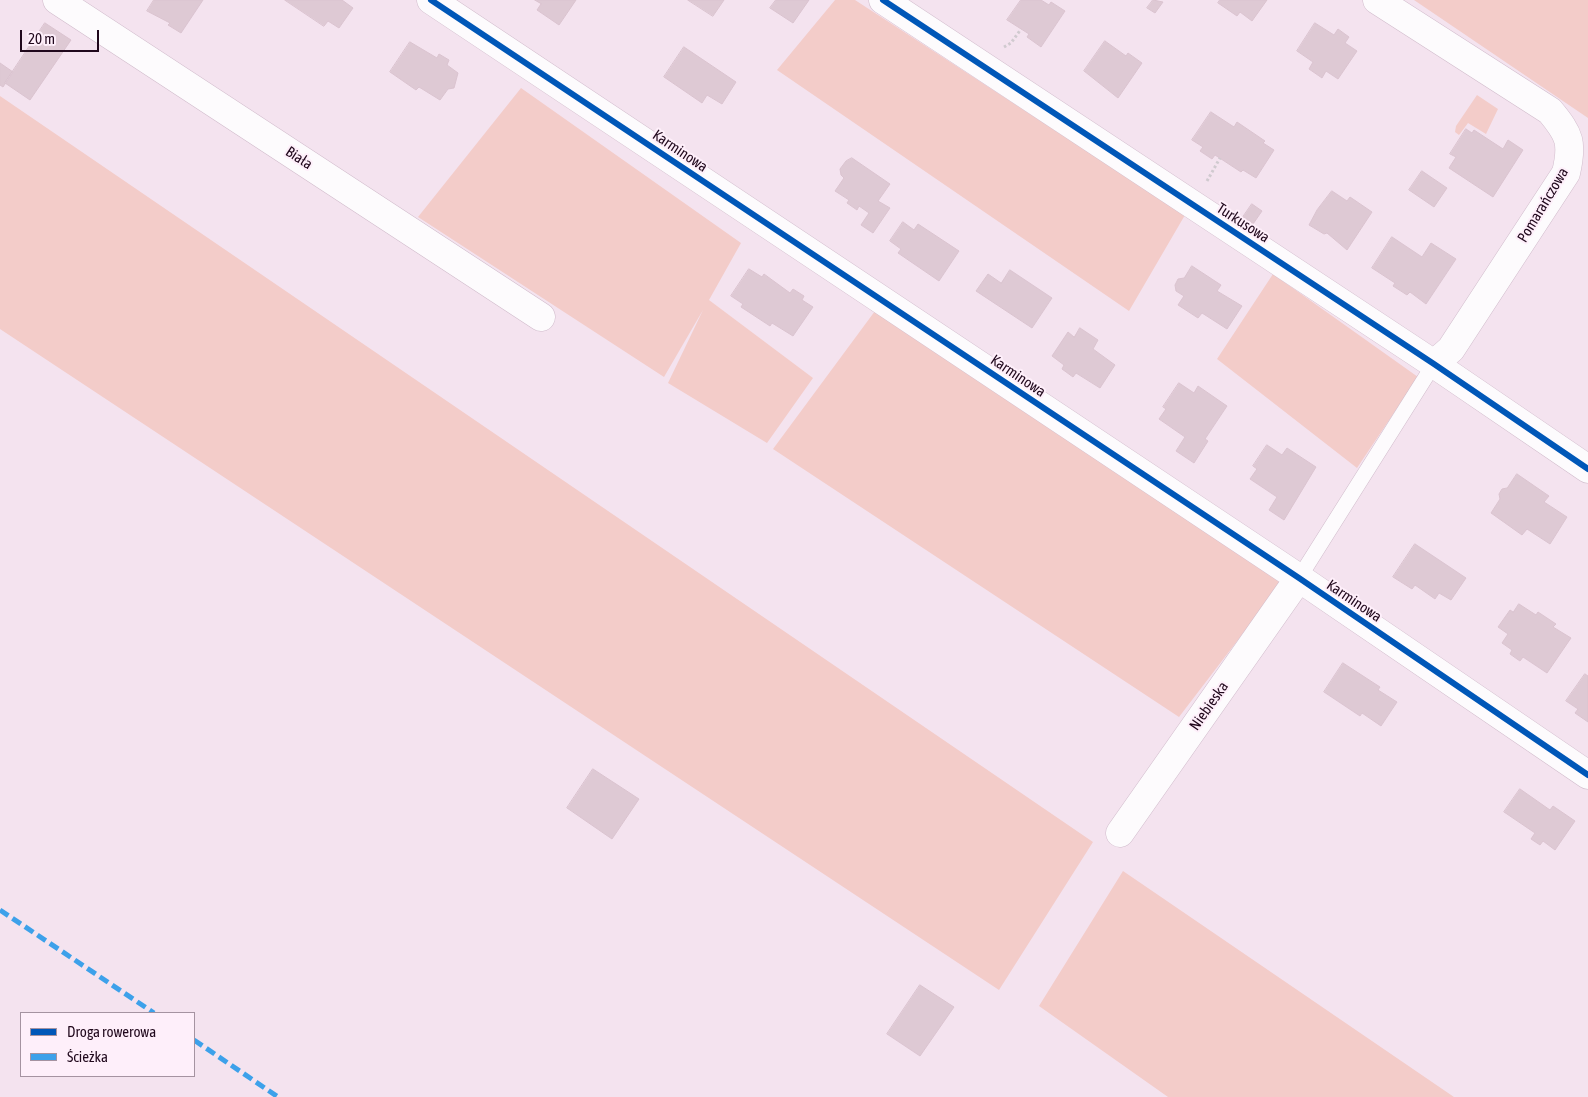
<!DOCTYPE html>
<html>
<head>
<meta charset="utf-8">
<style>
  body { margin:0 }
  #map { position:relative; width:1588px; height:1097px; overflow:hidden; background:#f4e3ef; font-family:"Asap Condensed",sans-serif }
  canvas { display:block }
  .legend { position:absolute; left:20px; top:1012px; width:175px; height:65px; box-sizing:border-box; background:#feeffa; border:1px solid #a593a1; margin:0; padding:6px 9px; list-style:none; font-size:15px; color:#20081c }
  .legend li { display:flex; align-items:center; gap:10px; height:25px }
  .legend b { width:25px; border:1px solid #a593a1 }
  .scale { position:absolute; left:20px; top:30px; width:79px; height:22px; box-sizing:border-box; border:2px solid #20081c; border-top:0; padding-left:6px; font-size:15px; line-height:18px; white-space:nowrap; color:#20081c; -webkit-text-stroke:4px #feeffa; paint-order:stroke }
</style>
</head>
<body>
<div id="map">
<canvas width="1588" height="1097"></canvas>
<ul class="legend">
<li><b style="height:6px;background:#0057b8"></b>Droga rowerowa</li>
<li><b style="height:6px;background:#3da1ea"></b>Ścieżka</li>
</ul>
<div class="scale">20 m</div>
</div>
<script>
const context = document.querySelector('canvas').getContext('2d');
context.lineJoin = 'round';
function fill(path, color) {
  context.fillStyle = color;
  context.fill(path, 'evenodd');
}
function trace(path, color, width, dash) {
  context.strokeStyle = color;
  context.lineWidth = width;
  context.lineCap = dash ? 'butt' : 'round';
  context.setLineDash(dash || []);
  context.stroke(path);
}
function drawText(font, color, halo, rows, align = 'center') {
  context.font = font + ' "Asap Condensed",sans-serif';
  context.lineWidth = 4;
  context.setLineDash([]);
  context.textBaseline = 'middle';
  context.strokeStyle = halo;
  context.fillStyle = color;
  for (const [text, x, y, turn = 0] of rows) {
    context.save();
    context.translate(x, y);
    context.rotate((+turn || 0) * Math.PI / 180);
    context.textAlign = isNaN(turn) ? turn : align;
    if (halo) context.strokeText(text, 0, 0);
    context.fillText(text, 0, 0);
    context.restore();
  }
}
fill(new Path2D(`
  M835,0H855L1185,215L1129,311L777,70Z
  M1414,0H1588V118Z
  M521,88L741,243L709,300L813,378L767,443L668,383L703,310L664,377L418,217Z
  M1477,95L1498,109L1486,134L1468,123L1459,135L1455,132L1456,126Z
  M0,96L1093,842L999,990L0,329Z
  M1273,274L1418,377L1357,468L1217,359Z
  M875,311L1283,581L1179,717L773,449Z
  M1123,871L1454,1097H1168L1039,1006Z`), '#f3ccc9');
const building = new Path2D(`
  M154,0H203L181,33L168,25L170,23L147,11Z
  M285,0H342L353,8L339,28L328,21L324,26Z
  M535,0H576L559,25L537,10L541,4Z
  M688,0H724L713,16Z
  M776,0H809L793,23L770,8Z
  M1021,0H1041L1049,5L1051,2L1065,11L1041,47L1027,37L1029,34L1007,20Z
  M1153,0L1163,2L1155,13L1147,8Z
  M1220,0H1267L1252,21L1240,12L1237,16L1218,3Z
  M45,23L71,40L30,100L5,83Z
  M1315,23L1334,35L1338,29L1349,37L1345,43L1357,51L1338,79L1326,71L1322,78L1309,69L1313,62L1297,51Z
  M1105,41L1126,56L1128,53L1142,63L1118,98L1084,71Z
  M410,42L437,58L439,54L449,60L447,65L458,73L454,88L448,89L440,100L419,87L416,90L390,72Z
  M684,47L736,82L722,104L707,95L702,103L664,77Z
  M0,63L13,72L3,87L0,85Z
  M1211,112L1234,127L1237,122L1265,141L1263,143L1274,150L1256,178L1243,170L1241,172L1215,155L1212,159L1200,151L1203,147L1192,140Z
  M1466,129L1472,133L1474,130L1503,149L1508,140L1523,150L1493,197L1449,168L1456,157L1450,154Z
  M852,158L890,184L878,201L890,208L873,233L861,225L869,213L859,206L857,210L847,203L849,200L835,191L844,178L841,175L840,169L846,161Z
  M1422,171L1447,188L1434,207L1409,190Z
  M1332,191L1347,201L1350,197L1372,212L1347,250L1327,233L1324,234L1309,225L1317,210Z
  M1252,204L1262,211L1253,224L1243,217Z
  M903,222L914,230L918,224L959,251L939,281L898,253L901,249L890,241Z
  M1392,237L1422,257L1431,243L1456,259L1426,304L1410,292L1407,295L1393,286L1395,283L1372,268Z
  M1192,266L1221,285L1217,291L1242,306L1227,329L1202,313L1198,318L1178,305L1184,296L1176,291L1175,285L1178,279L1184,278Z
  M749,269L762,277L764,274L790,293L793,289L804,296L802,300L813,307L793,336L772,323L770,326L741,307L743,304L731,296Z
  M1010,270L1052,298L1032,328L976,291L988,274L1001,283Z
  M1080,328L1098,340L1093,349L1115,365L1100,388L1076,373L1073,377L1062,369L1064,365L1052,356L1068,332L1074,337Z
  M1179,383L1194,393L1198,386L1227,406L1205,439L1208,441L1194,463L1176,451L1185,437L1159,419L1166,409L1163,407Z
  M1267,445L1282,455L1287,448L1316,467L1284,520L1269,510L1277,497L1250,479L1257,469L1253,466Z
  M1517,474L1549,496L1544,502L1567,517L1550,544L1527,529L1522,535L1491,513L1500,499L1499,494L1502,489L1507,488Z
  M1415,544L1466,578L1451,600L1439,593L1435,599L1415,585L1412,589L1393,577Z
  M1519,604L1536,615L1538,612L1556,624L1553,627L1571,638L1547,673L1523,657L1520,661L1517,659L1510,654L1512,650L1502,643L1508,634L1498,627L1510,610L1513,612Z
  M1343,663L1380,687L1378,690L1397,702L1381,726L1362,713L1360,716L1324,692Z
  M1585,674L1588,676V722L1575,713L1578,709L1566,701Z
  M593,769L639,799L612,839L567,808Z
  M1520,789L1550,810L1553,806L1575,821L1555,850L1543,841L1540,845L1531,839L1535,833L1504,812Z
  M920,985L954,1007L920,1056L887,1034Z`);
fill(building, '#dec9d4');
trace(building, '#dac3cf', 1);
const lane = new Path2D(`
  M1299,578L1434,364`);
const street = new Path2D(`
  M57,0L541,317
  M431,0L1299,578L1588,775
  M883,0L1434,364L1588,469
  M1377,0L1550,111C1570,135 1573,143 1566,173L1451,349L1434,364
  M1120,833L1299,578`);
trace(lane, '#d0bbcb', 16);
trace(street, '#d0bbcb', 29);
trace(new Path2D(`
  M1004,47L1011,43L1021,29
  M1207,181L1220,158`), '#d0cacf', 3, [2.5, 2.5]);
trace(lane, '#fdfbfd', 15);
trace(street, '#fdfbfd', 28);
trace(new Path2D(`
  M0,910L154,1013
  M194,1040L278,1097`), '#3da1ea', 5, [10, 5]);
trace(new Path2D(`
  M431,0L1299,578L1588,775
  M883,0L1434,364L1588,469`), '#0057b8', 6);
drawText('15px', '#20081c', '#feeffa', [
  ["Karminowa",680,151,34],
  ["Biała",299,158,33],
  ["Pomarańczowa",1543,205,-59],
  ["Turkusowa",1243,223,33],
  ["Karminowa",1018,376,34],
  ["Karminowa",1354,601,34],
  ["Niebieska",1209,706,-55]
]);
</script>
</body>
</html>
